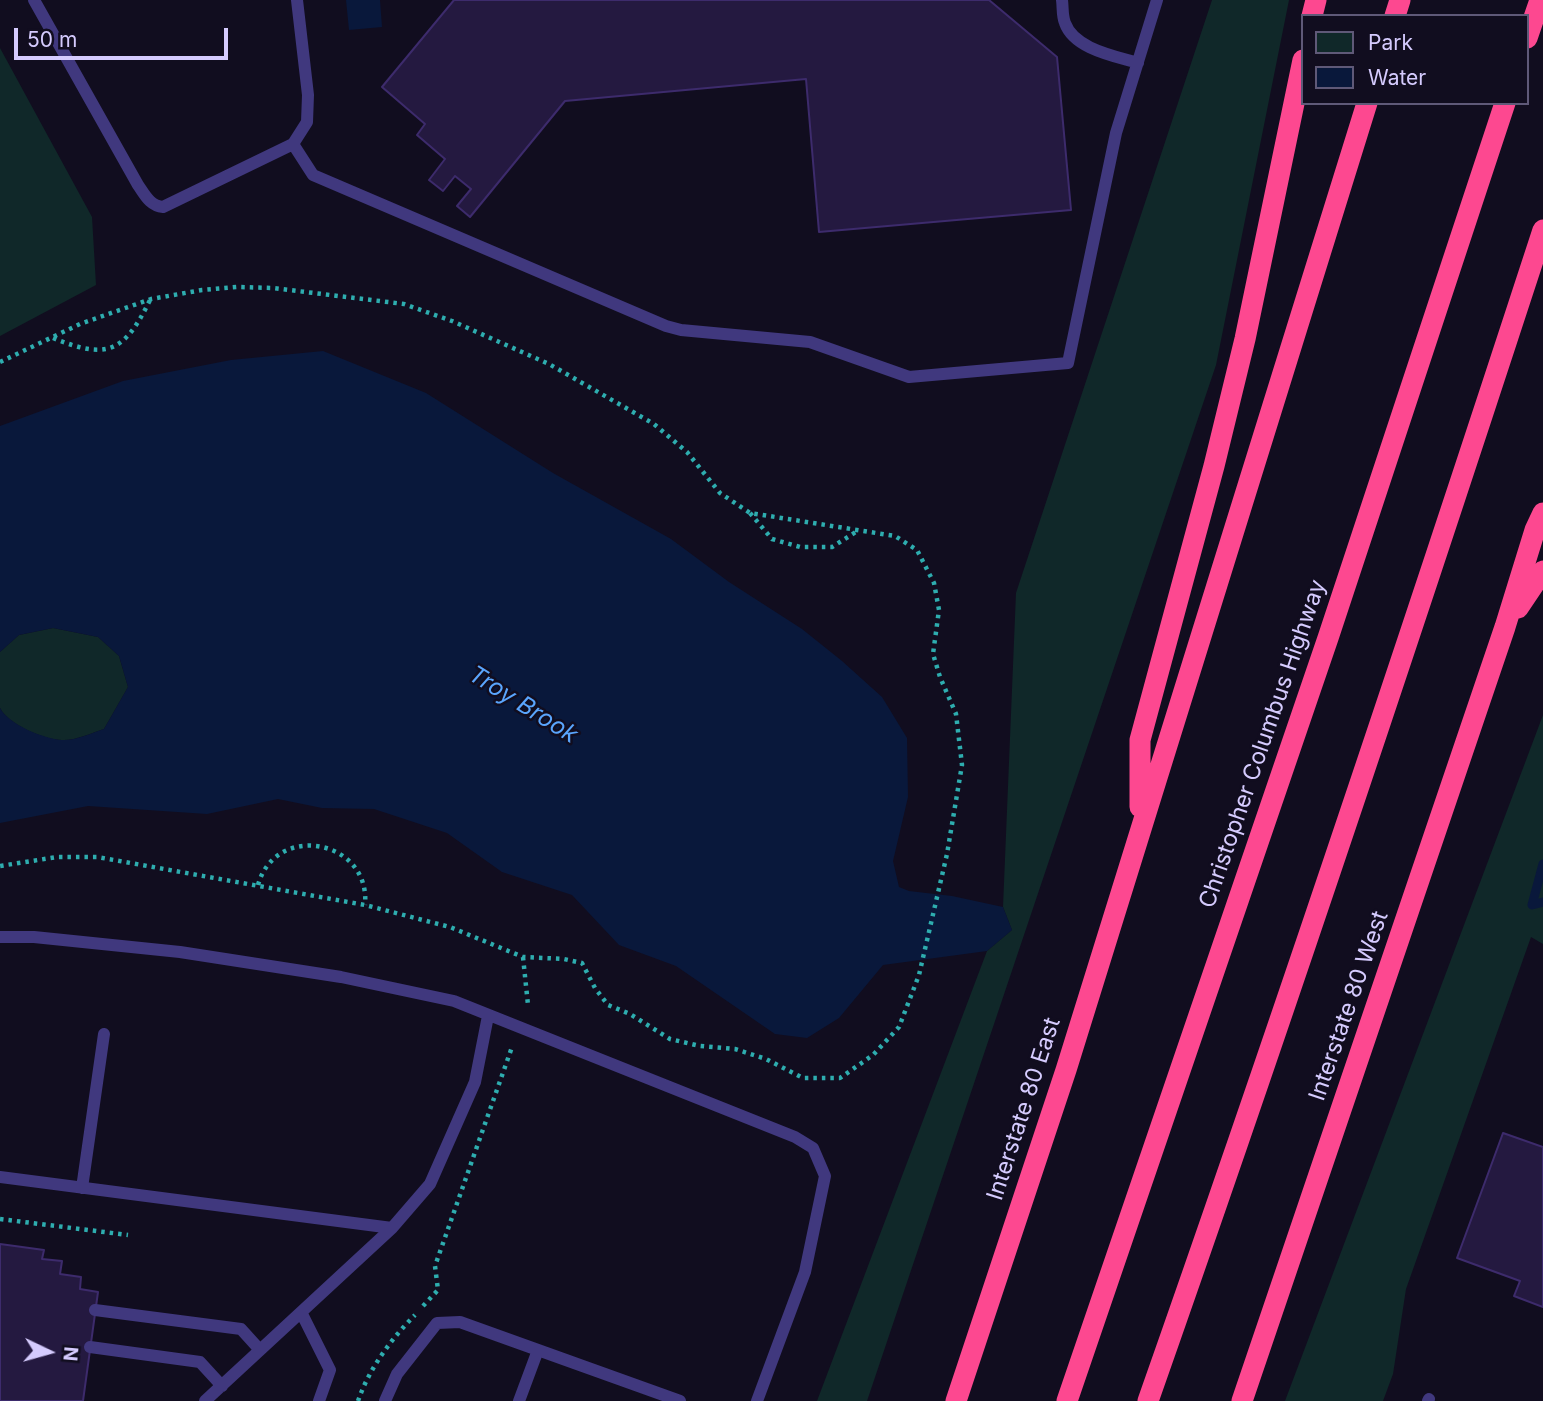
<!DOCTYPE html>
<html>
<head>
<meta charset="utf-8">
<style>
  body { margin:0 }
  #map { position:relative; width:1543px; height:1401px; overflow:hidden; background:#110d1f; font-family:Inter,sans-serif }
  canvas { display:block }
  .legend { position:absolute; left:1301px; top:14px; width:228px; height:91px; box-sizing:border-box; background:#110d1f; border:2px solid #5f5978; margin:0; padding:9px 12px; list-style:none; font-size:21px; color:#d5cbfe }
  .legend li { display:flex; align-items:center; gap:14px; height:35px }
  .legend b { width:35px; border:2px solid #5f5978 }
  .north { position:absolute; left:14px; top:1317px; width:70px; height:70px; -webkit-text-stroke:5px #110d1f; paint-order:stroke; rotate:95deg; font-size:19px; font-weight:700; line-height:28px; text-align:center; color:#d5cbfe }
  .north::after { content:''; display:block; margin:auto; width:24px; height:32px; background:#d5cbfe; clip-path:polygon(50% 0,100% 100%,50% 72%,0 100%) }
  .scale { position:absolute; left:14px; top:28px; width:214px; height:32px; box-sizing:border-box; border:4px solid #d5cbfe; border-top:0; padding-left:9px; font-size:21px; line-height:24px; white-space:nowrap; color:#d5cbfe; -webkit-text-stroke:5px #110d1f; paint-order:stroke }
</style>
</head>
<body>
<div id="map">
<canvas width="1543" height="1401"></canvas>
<ul class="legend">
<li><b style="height:19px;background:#102829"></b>Park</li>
<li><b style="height:19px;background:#09183b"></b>Water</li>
</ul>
<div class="north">N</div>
<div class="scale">50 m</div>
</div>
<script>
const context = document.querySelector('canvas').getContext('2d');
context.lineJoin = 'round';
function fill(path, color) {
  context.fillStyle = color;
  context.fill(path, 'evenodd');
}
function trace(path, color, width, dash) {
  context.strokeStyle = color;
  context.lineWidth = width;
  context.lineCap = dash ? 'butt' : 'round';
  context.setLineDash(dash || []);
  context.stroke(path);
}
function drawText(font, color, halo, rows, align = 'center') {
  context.font = font + ' Inter,sans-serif';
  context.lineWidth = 5;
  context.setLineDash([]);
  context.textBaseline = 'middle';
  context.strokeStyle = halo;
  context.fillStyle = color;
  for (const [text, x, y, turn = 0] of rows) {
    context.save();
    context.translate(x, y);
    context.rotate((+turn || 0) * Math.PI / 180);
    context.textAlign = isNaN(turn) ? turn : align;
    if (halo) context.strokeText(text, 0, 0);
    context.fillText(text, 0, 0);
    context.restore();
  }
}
fill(new Path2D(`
  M1212,0H1289L1216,365L867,1401H817L987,951L1012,930L1003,907L1016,593Z
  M0,48L92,217L96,285L0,336Z
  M53,628L98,637L119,656L128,687L104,729C92,733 74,741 62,740C44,740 8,724 0,708V652L19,635Z
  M1543,715V944L1531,937L1406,1289L1393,1374L1383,1401H1285Z`), '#102829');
fill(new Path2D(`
  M346,0H380L382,27L349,30Z
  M323,351L426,393L553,473L671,539L729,582L802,629L842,661L882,697L907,738L908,797L893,861L899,887L909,891L952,896L1003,907L1012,930L987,951L883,965L839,1018L807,1038L775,1034L676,966L619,945L572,895L502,872L447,833L374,809L322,808L278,799L207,814L88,806L0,823V708C8,724 44,739 62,740C74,741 92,733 104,729L128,687L119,656L98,637L53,628L19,635L0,652V426L123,381L231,360Z`), '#09183b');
trace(new Path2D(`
  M1543,864L1532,905L1543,902`), '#09183b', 9);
const building = new Path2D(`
  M454,0H989L1057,57L1071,210L819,232L806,79L565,101L470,217L457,206L471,189L455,176L443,191L429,180L445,159L417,135L425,124L382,87Z
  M1503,1133L1543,1147V1307L1514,1296L1520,1281L1457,1258Z
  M0,1244L44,1250L42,1259L62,1261L60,1274L81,1277L80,1289L98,1292L83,1401H0Z`);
fill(building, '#241940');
trace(building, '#3d2b6c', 2);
trace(new Path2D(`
  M53,338C107,360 124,353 150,300
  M0,362L80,324L151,299L202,290L237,287L273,288L404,304L452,321L549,364L654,424L687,452L720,493L750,513L895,536L917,550L934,583L939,610L933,654L940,677L956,714L962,765L947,854L919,975L899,1027L873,1055L840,1078H803L766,1059L735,1049L700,1046L670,1039L630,1014L608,1005L595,988L582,963L564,959L523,957L450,927L365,905L97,857H57L0,866
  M750,513L772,539L800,547H832L859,530
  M258,885C276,821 371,840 365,905
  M523,957L528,1005
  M0,1219L128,1235
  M423,1306L438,1290L435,1266L512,1047
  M358,1401C369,1369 391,1339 415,1315`), '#2eadaf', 4.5, [3.5, 5]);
trace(new Path2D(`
  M34,0L138,185C145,195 150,206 163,207L293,144L307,122L308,95L297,0
  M1062,0C1063,7 1062,16 1065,23C1074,49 1115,56 1138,63
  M293,144L313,175L666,326L681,330L810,342L909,377L1068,363L1116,133L1157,0
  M0,937H34L180,952L341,977L454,1001L795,1137L813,1148L825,1176L805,1272L757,1401
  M0,1177L392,1228
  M82,1188L104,1034
  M95,1310L241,1329L260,1350
  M301,1312L330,1370L319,1401
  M90,1347L200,1362L222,1386
  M205,1401L392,1228L430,1184L475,1082L488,1016
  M385,1401L397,1374L437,1323L460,1322L680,1401
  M519,1401L538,1350
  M1428,1401L1429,1399`), '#40387e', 12);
trace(new Path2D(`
  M1312,16L1316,0
  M1395,16L1400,0
  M1527,38L1540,0
  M1518,608L1543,571
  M1140,807V740L1214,466L1245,339L1303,60
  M956,1401L1066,1070L1367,103
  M1067,1401L1328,638L1505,103
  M1148,1401C1285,1012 1415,622 1543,230
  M1242,1401L1505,627L1535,530L1543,513`), '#fd4890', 21);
drawText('23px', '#d5cbfe', '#110d1f', [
  ["Christopher Columbus Highway",1263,744,-71],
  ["Interstate 80 West",1349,1006,-71],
  ["Interstate 80 East",1024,1109,-72]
]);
drawText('italic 24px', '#5aa5fd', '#110d1f', [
  ["Troy Brook",523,705,32]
]);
</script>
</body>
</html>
